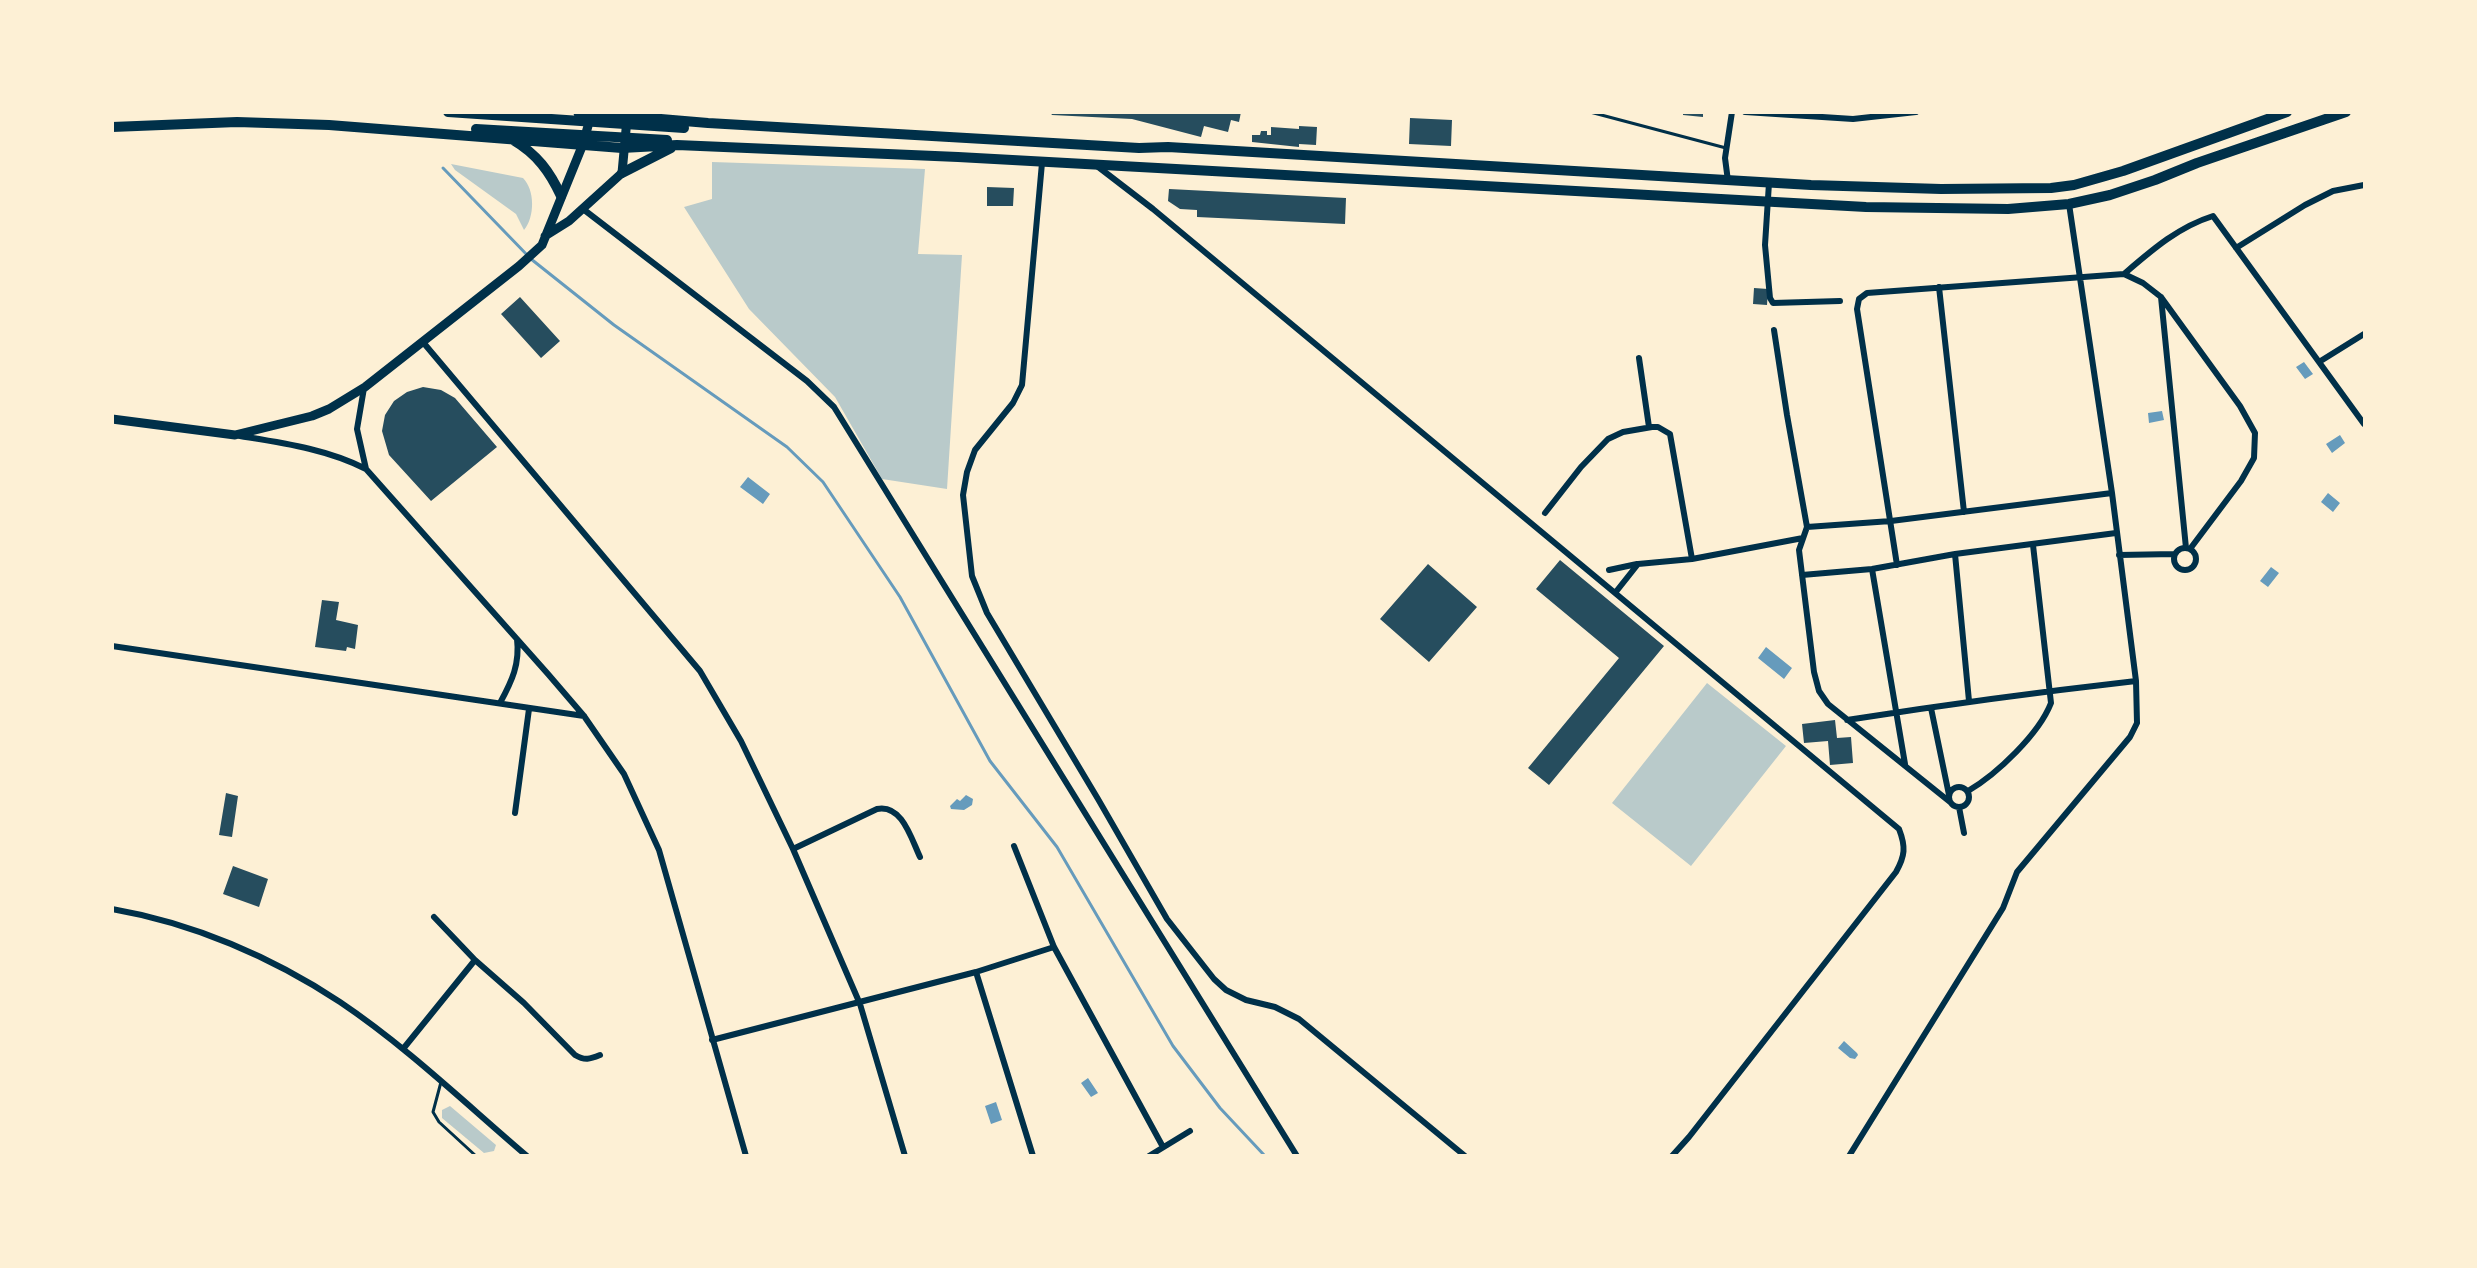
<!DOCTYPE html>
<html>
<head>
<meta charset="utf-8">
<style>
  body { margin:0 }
  #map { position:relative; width:2477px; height:1268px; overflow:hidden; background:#fdf0d5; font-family:"Zilla Slab",serif }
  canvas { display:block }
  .frame { position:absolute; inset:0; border:114px solid #fdf0d5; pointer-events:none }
</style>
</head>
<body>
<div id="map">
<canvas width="2477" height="1268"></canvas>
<div class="frame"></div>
</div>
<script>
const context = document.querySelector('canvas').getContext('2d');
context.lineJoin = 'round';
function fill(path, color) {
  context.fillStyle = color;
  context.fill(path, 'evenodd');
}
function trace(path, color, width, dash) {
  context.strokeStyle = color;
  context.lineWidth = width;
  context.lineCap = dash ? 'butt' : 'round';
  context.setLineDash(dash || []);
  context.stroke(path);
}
fill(new Path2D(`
  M712,162L925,169L918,254L962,255L947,489L882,479L835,397L749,309L684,207L712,199Z
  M451,164L523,178C535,190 535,217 524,230L516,214L455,170Z
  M1707,683L1786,746L1691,866L1612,803Z
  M450,1106L496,1145L494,1151L484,1153L442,1118V1110Z`), '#b9caca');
fill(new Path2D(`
  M2304,362L2313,374L2305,379L2296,367Z
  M2162,411L2164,420L2149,423L2148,413Z
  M2340,435L2345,443L2332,453L2326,444Z
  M748,477L770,494L763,504L740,487Z
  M2328,493L2340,503L2333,512L2321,502Z
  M2271,567L2279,573L2268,587L2260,581Z
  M1766,647L1792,668L1784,679L1758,658Z
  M966,795L973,799L972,805L964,810L951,809L950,806L957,799L960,801Z
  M1844,1041L1857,1053L1858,1055L1855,1059L1850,1058L1838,1048Z
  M1088,1078L1098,1093L1091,1097L1081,1083Z
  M996,1102L1002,1120L991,1124L985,1106Z`), '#669bbc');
trace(new Path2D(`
  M443,168L531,259L614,325L787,447L823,482L900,597L990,761L1057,847L1173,1046L1220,1108L1265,1156`), '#669bbc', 3);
fill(new Path2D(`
  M1050,112H1241L1239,122L1231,120L1228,132L1204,126L1201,137L1132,119L1052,115Z
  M1683,112H1703V117L1683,115Z
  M1410,118L1452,120L1451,146L1409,144Z
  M1299,126L1317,127L1316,145L1299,144V147L1252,142V135H1260L1261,131H1267V135H1271V127L1299,129Z
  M987,187L1014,188L1013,206H987Z
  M1169,189L1346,198L1345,224L1197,217V210L1180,209L1168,201Z
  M1754,288L1768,289L1767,305L1753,304Z
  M520,297L560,341L541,358L501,314Z
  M423,387L441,390L455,398L497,447L431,501L389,455L382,431L385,415L394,401L407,392Z
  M1560,560L1664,646L1549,785L1528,768L1619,658L1536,589Z
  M1428,564L1477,607L1429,662L1380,619Z
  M322,600L339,602L336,620L358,625L355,649L347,647L346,651L315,647Z
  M1835,720L1837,738L1851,737L1853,763L1830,765L1828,741L1804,743L1802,724Z
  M226,793L238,796L232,837L219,835Z
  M233,866L268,879L259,907L223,894Z`), '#264d5e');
trace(new Path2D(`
  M1590,112L1726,148
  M441,1082L433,1112L439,1122L476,1156`), '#003049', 3);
trace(new Path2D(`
  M1745,112L1853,119L1916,112
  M1042,163L1022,385L1013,403L975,450L967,472L963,495L972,576L987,613L1098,799L1167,919L1214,979L1226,990L1246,1000L1275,1007L1299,1019L1465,1156
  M1097,166L1153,209L1899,829C1906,847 1905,856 1896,872L1689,1137L1672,1156
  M1728,181L1725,158L1732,112
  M1769,183L1765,245L1770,298L1773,303L1840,301
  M583,209L807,381L834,407L1297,1156
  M2236,248L2305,205L2333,191L2364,185
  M2124,274C2152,250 2178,227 2213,216L2364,424
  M1939,287L1964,512
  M2161,297L2186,548
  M1774,330L1787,415L1807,527L1799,550L1814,672L1819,691L1828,704L1950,802
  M422,341L700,671L741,741L793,849L860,1004L905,1156
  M1639,358L1649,427
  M2319,362L2364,334
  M364,388L357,429L366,469
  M240,436C283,443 327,449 366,469L548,674L584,716L624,774L659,850L746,1156
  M1545,513L1581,467L1608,439L1623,432L1652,427H1658L1670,434L1692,559
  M1807,527L1891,521L2112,493
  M2174 559a11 11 0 1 1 22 0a11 11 0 1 1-22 0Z
  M1955,554L1969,701
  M2119,555L2175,554
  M1897,565L1857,309L1859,299L1867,293L2124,274L2143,283L2161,297L2240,406L2255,433L2254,458L2241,481L2190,549
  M1872,569L1905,764
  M1609,570L1637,564
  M1802,575L1872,569L1955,554L2116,533
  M1615,593L1638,564L1692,559L1803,538
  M112,646L584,716
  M500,703C512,681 520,664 517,639
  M1931,708L1949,795
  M1847,720C1943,705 2039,692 2136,681
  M1949 797a10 10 0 1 1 20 0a10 10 0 1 1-20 0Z
  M1968,791C1997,774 2039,734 2051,703L2033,545
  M1959,807L1964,833
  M515,813L529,709
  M1014,846L1054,947L1163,1147
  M793,849L877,809C902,804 911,838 920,857
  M112,909C193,923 272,957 340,1002C407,1047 466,1104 527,1156
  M434,917L475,960
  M976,972L1033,1156
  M712,1040L976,972L1054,947
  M403,1049L475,960L524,1003L575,1055C585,1061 590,1059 600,1055
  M1149,1156L1190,1131
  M1849,1156L2003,908L2017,872L2130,737L2137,723L2136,681L2112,493L2069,204`), '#003049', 6);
trace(new Path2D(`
  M545,236L569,221L622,173L627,119
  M112,419L235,435L312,416L329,409L365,387L519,266L542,245L583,144L591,115`), '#003049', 9);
trace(new Path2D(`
  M448,112L684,128
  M578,112L708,123L1139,148L1168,147L1811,185L1941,189L2051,188L2074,185L2123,171L2287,112
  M112,127L237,122L329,125L622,148L677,145L958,157L1866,207L2008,209L2069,204L2110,195L2155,180L2197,163L2346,112
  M476,129L667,140
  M513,140C537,154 550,172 561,196
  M622,173L671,148`), '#003049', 10);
</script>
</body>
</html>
